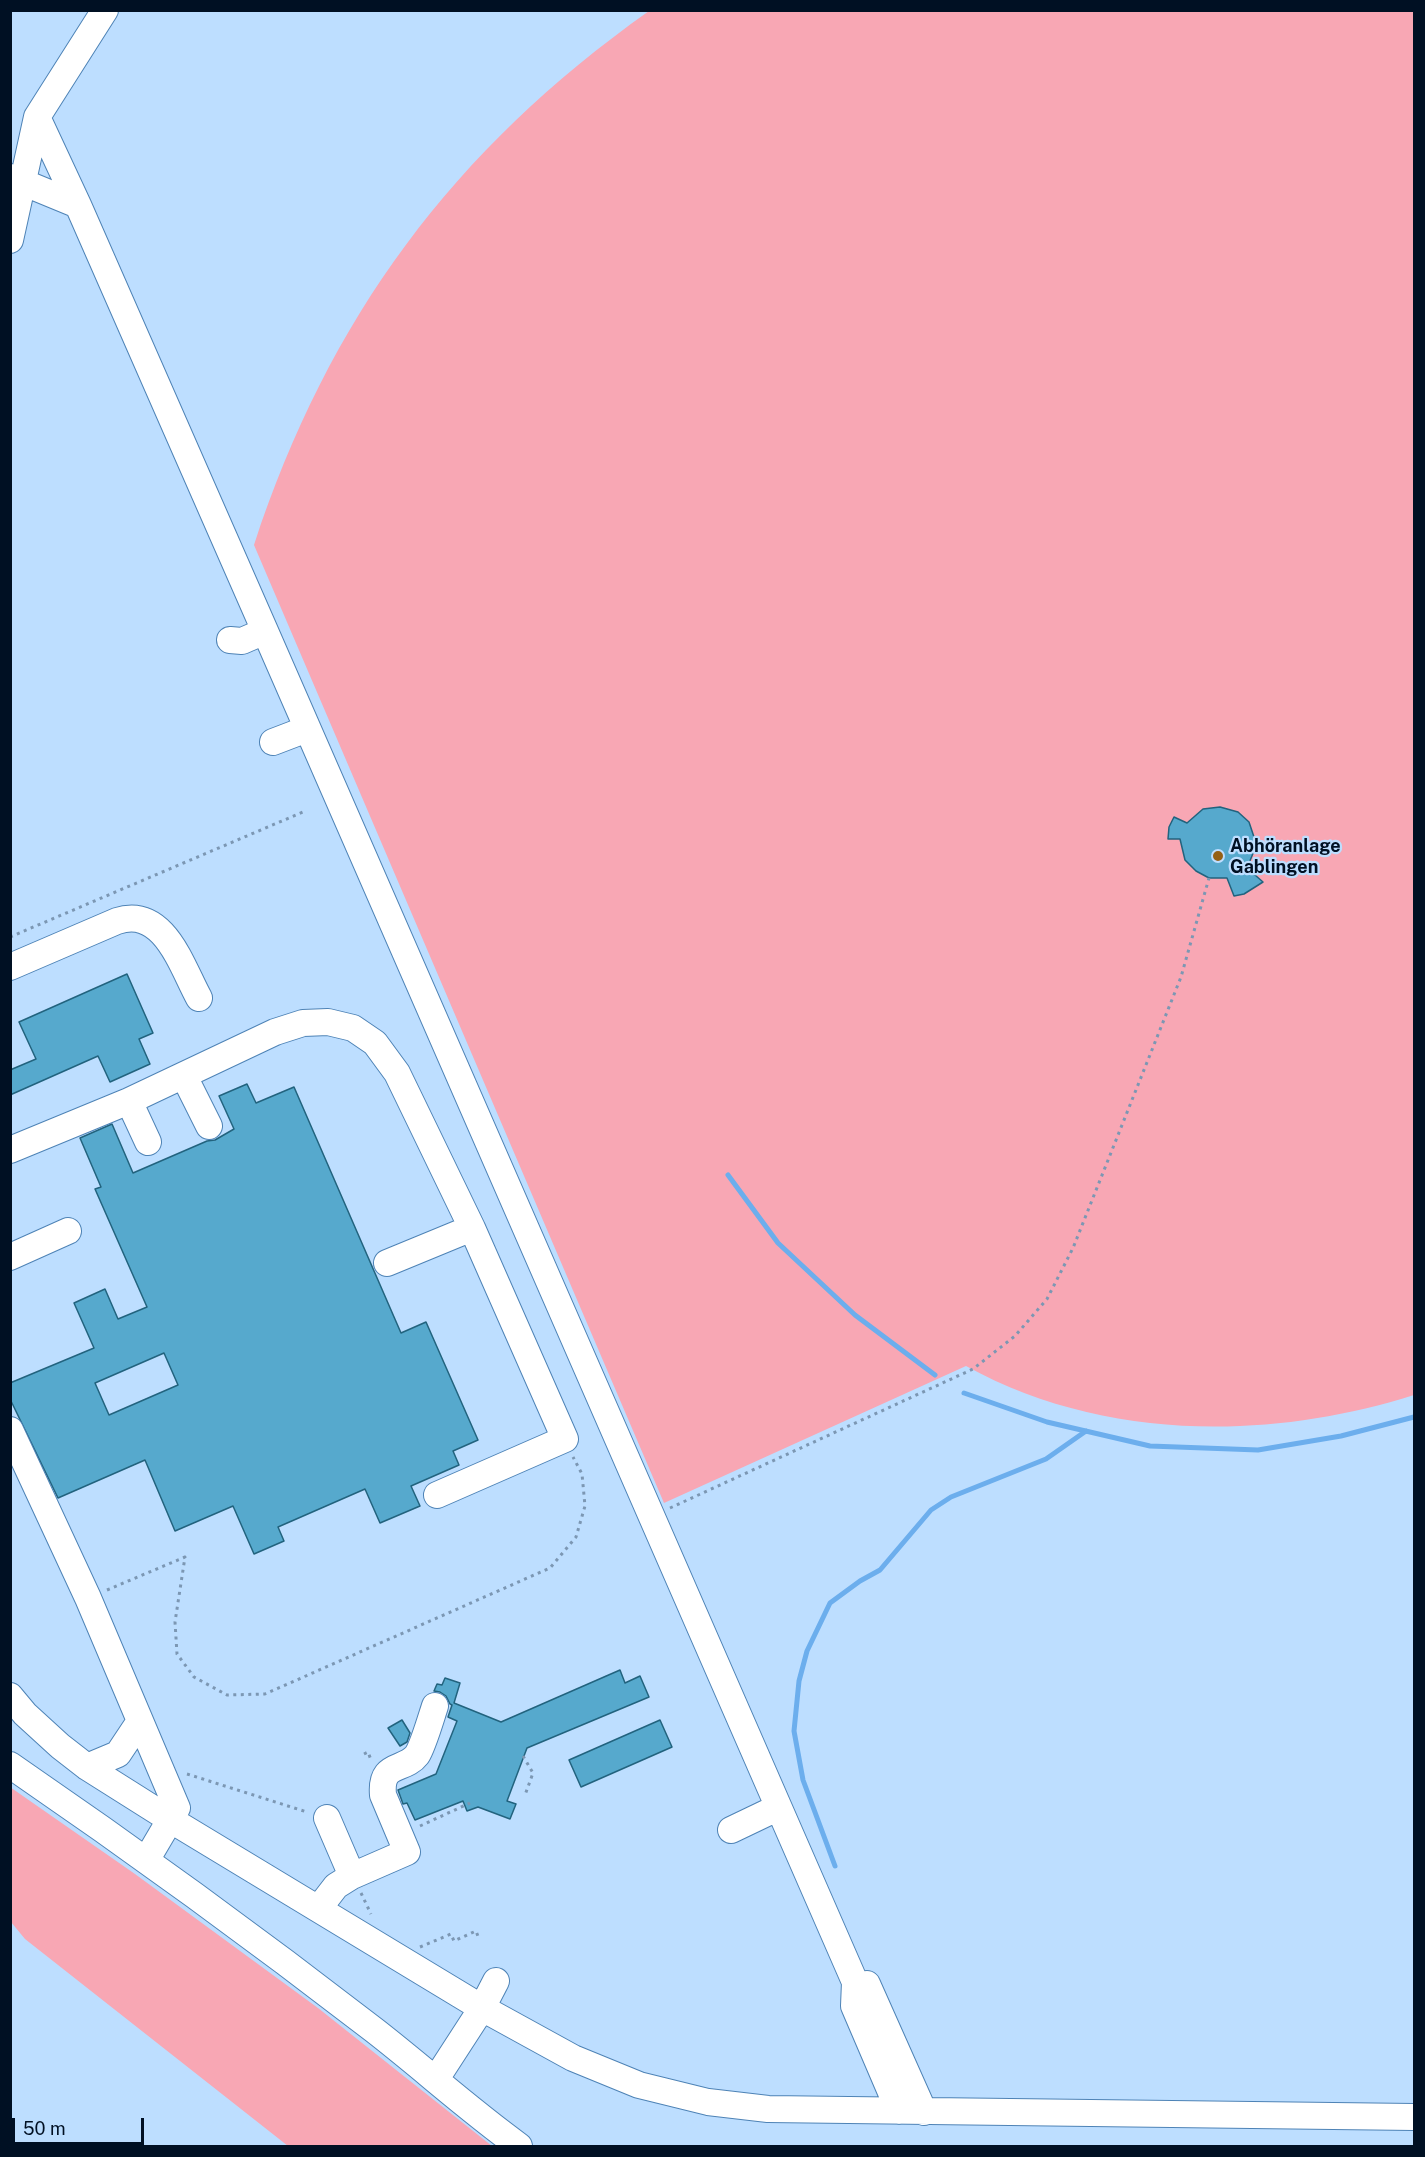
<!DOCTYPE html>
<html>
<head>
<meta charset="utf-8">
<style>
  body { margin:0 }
  #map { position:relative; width:1425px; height:2157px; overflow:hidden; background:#bddeff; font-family:"Public Sans",sans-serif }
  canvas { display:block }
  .frame { position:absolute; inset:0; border:12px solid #001023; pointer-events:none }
  .scale { position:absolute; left:12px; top:2118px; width:132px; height:27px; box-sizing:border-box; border:3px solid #001023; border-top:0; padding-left:8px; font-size:18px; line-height:21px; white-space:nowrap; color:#001023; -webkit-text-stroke:4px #bddeff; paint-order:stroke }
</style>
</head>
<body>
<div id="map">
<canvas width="1425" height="2157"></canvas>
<div class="frame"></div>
<div class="scale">50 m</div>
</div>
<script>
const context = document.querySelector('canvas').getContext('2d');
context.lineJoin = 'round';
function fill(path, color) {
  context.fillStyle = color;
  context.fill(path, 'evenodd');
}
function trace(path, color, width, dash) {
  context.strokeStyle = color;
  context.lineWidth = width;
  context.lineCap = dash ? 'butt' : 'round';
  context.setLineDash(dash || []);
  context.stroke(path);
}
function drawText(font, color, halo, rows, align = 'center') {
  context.font = font + ' "Public Sans",sans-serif';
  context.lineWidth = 4.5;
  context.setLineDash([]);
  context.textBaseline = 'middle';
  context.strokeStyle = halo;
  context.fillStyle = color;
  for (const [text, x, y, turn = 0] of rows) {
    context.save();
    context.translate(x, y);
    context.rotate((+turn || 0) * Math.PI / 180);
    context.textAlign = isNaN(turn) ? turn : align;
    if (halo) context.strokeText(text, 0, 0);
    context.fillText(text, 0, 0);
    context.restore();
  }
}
fill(new Path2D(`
  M649,11H1414V1395C1269,1441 1102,1441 966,1366L664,1503L254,545C329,317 453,150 649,11Z
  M10,1787L135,1874L318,2008L492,2146H288L25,1939L11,1922Z`), '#f8a7b4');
trace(new Path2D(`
  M728,1175L778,1243L855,1315L935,1375
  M964,1393L1047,1422L1150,1446L1258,1450L1341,1436L1414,1417
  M835,1866L803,1780L794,1731L799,1681L807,1651L830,1603L860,1581L880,1570L931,1510L951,1497L1046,1459L1086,1431`), '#6caeed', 5);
const building = new Path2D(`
  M1220,807L1238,812L1249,822L1254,837V851L1247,868L1263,882L1244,894L1234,896L1227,878H1209L1196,871L1185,860L1180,839H1168L1169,827L1174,817L1187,823L1203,809Z
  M127,974L153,1033L139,1039L150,1064L110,1082L98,1056L10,1095V1070L36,1059L19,1022Z
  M247,1084L256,1103L294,1087L401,1333L426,1322L478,1440L453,1451L459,1465L411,1486L420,1506L380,1523L365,1489L278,1527L284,1541L254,1554L233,1506L175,1531L145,1460L58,1498L10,1399V1383L94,1348L74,1303L105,1289L118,1319L147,1307L95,1189L101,1187L80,1138L112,1124L133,1173L207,1141L215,1140L234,1129L219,1096ZM164,1353L178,1385L109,1415L95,1383Z
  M620,1670L625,1683L640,1676L649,1697L527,1748L507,1801L516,1804L510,1819L478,1807L467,1811L463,1801L415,1820L407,1803L403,1804L398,1790L436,1774L457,1721L448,1717L452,1705L450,1704L446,1696L440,1692L434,1691L437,1684L442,1685L445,1678L460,1683L454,1703L501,1722Z
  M402,1720L410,1733L407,1742L400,1746L388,1728Z
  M660,1720L672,1747L581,1787L569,1760Z`);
fill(building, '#56a9cd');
trace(building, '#22637e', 1.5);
const minor = new Path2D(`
  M37,117L78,205L265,631L855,1982L854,2006L899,2111
  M10,177L78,205
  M10,240L37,117L105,10
  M230,640L242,641L265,631
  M273,742L307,729
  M10,967L117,921C164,906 181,965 199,998
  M184,1076L209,1126
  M129,1101L148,1142
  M10,1150L129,1101L275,1032L303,1023L328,1022L353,1028L375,1043L397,1073L472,1228L565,1439L437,1495
  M10,1257L68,1231
  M387,1263L472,1228
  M10,1430L88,1598L177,1808L147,1859
  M10,1696L25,1714L60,1746L87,1767L171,1820L482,2008L573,2058L639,2085L708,2102L768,2109L1414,2117
  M10,1765C134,1850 255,1938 374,2030C423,2068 469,2110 519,2146
  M87,1767L118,1754L140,1721
  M731,1830L777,1808
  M352,1876L407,1852L383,1795C380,1761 404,1772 417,1755C423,1746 431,1718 435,1706
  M319,1908L336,1886L352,1876L327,1818
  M867,1984L924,2112
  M436,2079L482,2008L496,1981`);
trace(minor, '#4e83b6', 28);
trace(new Path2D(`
  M10,937L303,812
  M670,1508L973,1369L1015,1336L1047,1299L1073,1248L1181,977L1209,878
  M107,1590L185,1557L175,1622L177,1654L194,1677L227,1695L265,1694L550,1568L576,1537L585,1506L582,1474L573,1457
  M364,1754L368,1752L371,1760
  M523,1756L533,1773L525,1795
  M187,1774L307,1812
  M420,1826L470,1803
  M361,1893L371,1914
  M420,1947L451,1934L454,1941L476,1931L479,1939`), '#7c97b3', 3, [3, 4.5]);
trace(minor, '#fff', 26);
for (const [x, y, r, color] of [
  [1218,856,6,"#956015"]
]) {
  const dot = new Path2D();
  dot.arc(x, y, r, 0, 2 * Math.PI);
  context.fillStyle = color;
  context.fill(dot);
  trace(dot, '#bddeff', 2);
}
drawText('bold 18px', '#001023', '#bddeff', [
  ["Abhöranlage",1230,846],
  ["Gablingen",1230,867]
], 'left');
</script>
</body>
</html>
